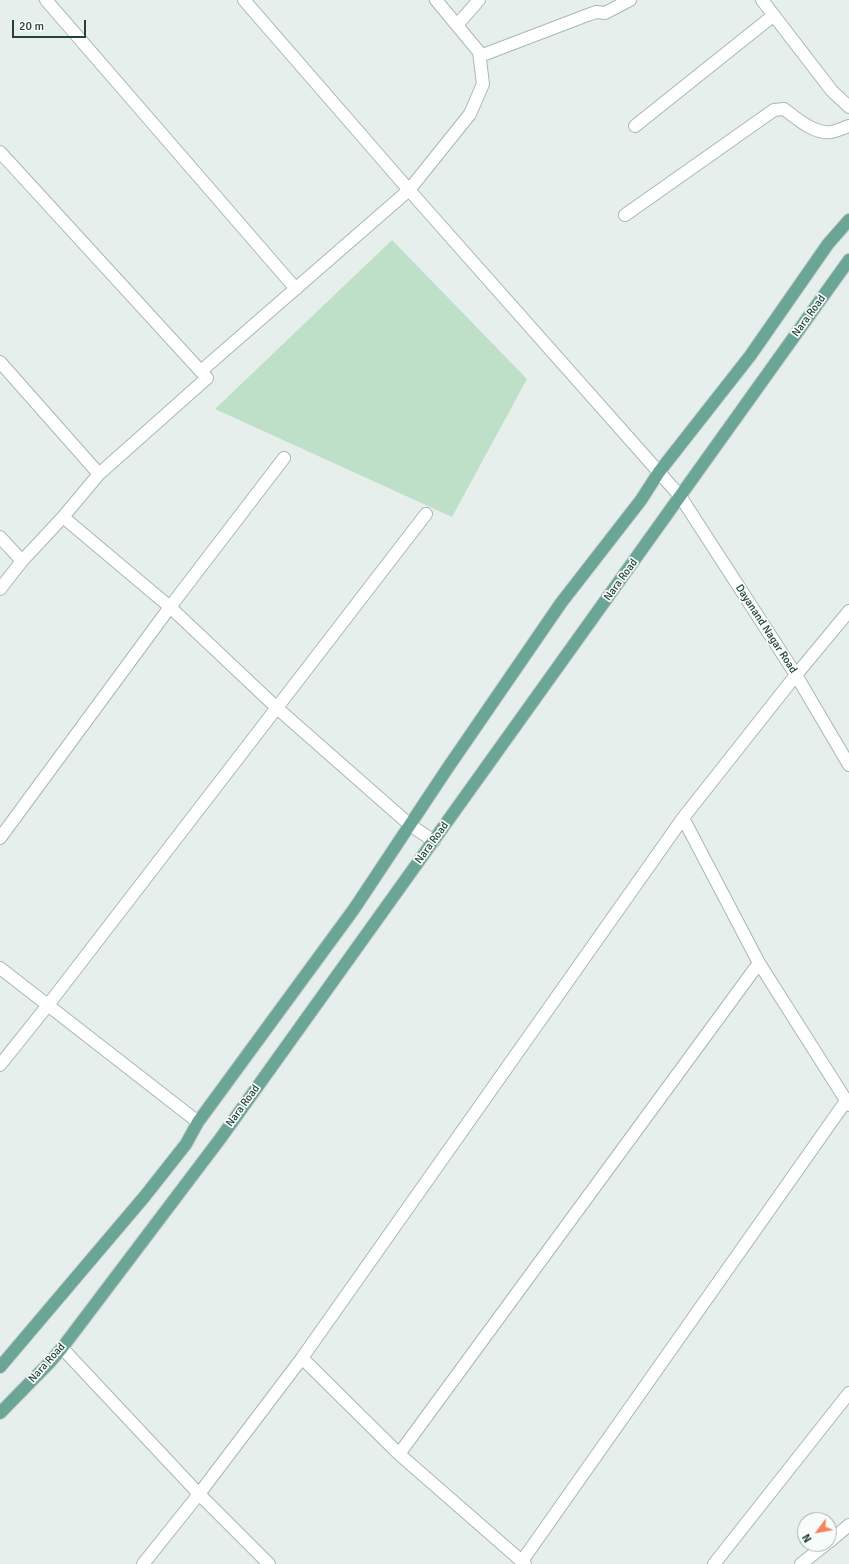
<!DOCTYPE html>
<html>
<head>
<meta charset="utf-8">
<style>
  body { margin:0 }
  #map { position:relative; width:849px; height:1564px; overflow:hidden; background:#e6efeb; font-family:Signika,sans-serif }
  canvas { display:block }
  .north { position:absolute; left:797px; top:1512px; width:40px; height:40px; box-sizing:border-box; background:#f7fbf9; border:1px solid #a3b1ad; border-radius:50%; rotate:238deg; font-size:11px; font-weight:700; line-height:16px; text-align:center; color:#24423a }
  .north::after { content:''; display:block; margin:auto; width:14px; height:18px; background:#f4845f; clip-path:polygon(50% 0,100% 100%,50% 72%,0 100%) }
  .scale { position:absolute; left:12px; top:20px; width:74px; height:18px; box-sizing:border-box; border:2px solid #24423a; border-top:0; padding-left:5px; font-size:12px; line-height:14px; white-space:nowrap; color:#24423a; -webkit-text-stroke:3px #f7fbf9; paint-order:stroke }
</style>
</head>
<body>
<div id="map">
<canvas width="849" height="1564"></canvas>
<div class="north">N</div>
<div class="scale">20 m</div>
</div>
<script>
const context = document.querySelector('canvas').getContext('2d');
context.lineJoin = 'round';
function fill(path, color) {
  context.fillStyle = color;
  context.fill(path, 'evenodd');
}
function trace(path, color, width, dash) {
  context.strokeStyle = color;
  context.lineWidth = width;
  context.lineCap = dash ? 'butt' : 'round';
  context.setLineDash(dash || []);
  context.stroke(path);
}
function drawText(font, color, halo, rows, align = 'center') {
  context.font = font + ' Signika,sans-serif';
  context.lineWidth = 3.5;
  context.setLineDash([]);
  context.textBaseline = 'middle';
  context.strokeStyle = halo;
  context.fillStyle = color;
  for (const [text, x, y, turn = 0] of rows) {
    context.save();
    context.translate(x, y);
    context.rotate((+turn || 0) * Math.PI / 180);
    context.textAlign = isNaN(turn) ? turn : align;
    if (halo) context.strokeText(text, 0, 0);
    context.fillText(text, 0, 0);
    context.restore();
  }
}
fill(new Path2D(`
  M392,240L527,379L452,517L215,409Z`), '#bfe0c8');
const minor = new Path2D(`
  M46,0L296,289
  M244,0L409,190L680,496L796,675L849,765
  M762,0L832,91L849,107
  M457,25L479,0
  M480,56L585,16L596,12L605,13L630,0
  M635,126L774,15
  M0,152L207,378L99,474L63,517L22,561L0,589
  M625,215L774,110L784,109C797,119 814,134 831,132C837,131 843,128 849,126
  M0,362L99,474
  M201,371L409,190L470,114L483,84L479,52L436,0
  M63,517L170,607L284,458
  M0,537L22,561
  M683,818L759,963L849,1105
  M0,838L170,607L277,708L410,825L434,841
  M0,968L198,1122
  M0,1065L48,1005L426,514
  M62,1348L199,1494L269,1564
  M302,1358L399,1454L525,1564
  M399,1454L759,963
  M829,1542L849,1525
  M522,1561L846,1101
  M143,1564L199,1494L302,1358L683,818L796,675L849,611
  M714,1564L849,1393
  M801,1564L826,1544`);
const major = new Path2D(`
  M0,1367L145,1196L186,1144L198,1122L354,909L447,769L561,603L641,500L659,472L750,356L828,244L849,220
  M0,1413L50,1362L62,1348L220,1139L849,260`);
trace(minor, '#a8b8b2', 14);
trace(major, '#c2cac8', 14);
trace(minor, '#fff', 12);
trace(major, '#6aa596', 12);
drawText('11px', '#24423a', '#f7fbf9', [
  ["Nara Road",809,316,-54],
  ["Nara Road",621,580,-54],
  ["Dayanand Nagar Road",766,629,57],
  ["Nara Road",432,843,-54],
  ["Nara Road",243,1106,-54],
  ["Nara Road",47,1363,-48]
]);
</script>
</body>
</html>
